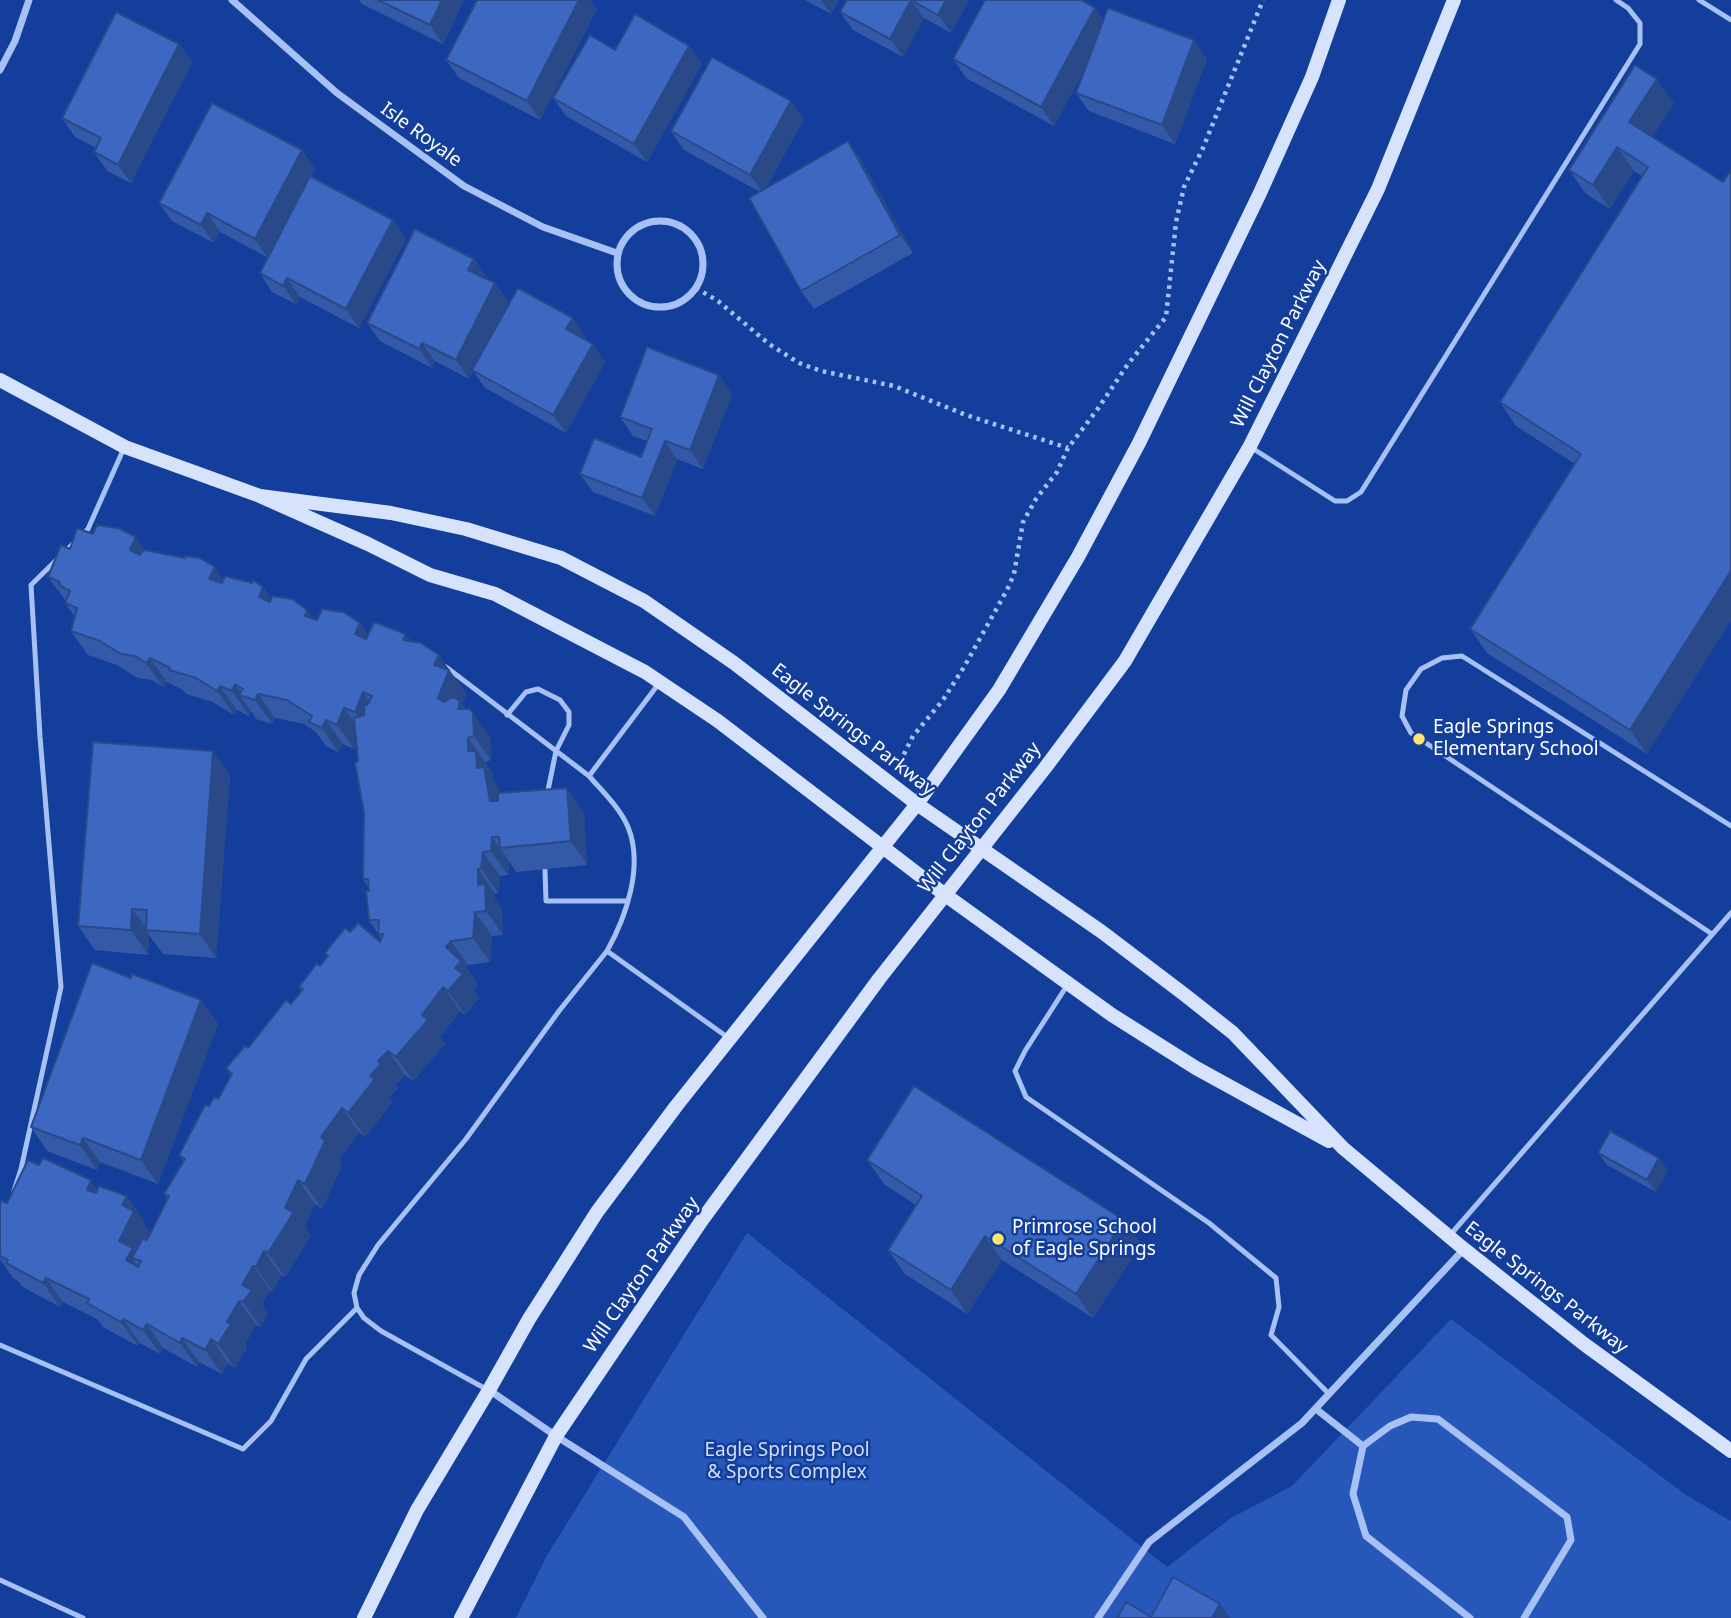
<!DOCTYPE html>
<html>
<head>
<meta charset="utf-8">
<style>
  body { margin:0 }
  canvas { display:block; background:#133e9b }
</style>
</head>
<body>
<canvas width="1731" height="1618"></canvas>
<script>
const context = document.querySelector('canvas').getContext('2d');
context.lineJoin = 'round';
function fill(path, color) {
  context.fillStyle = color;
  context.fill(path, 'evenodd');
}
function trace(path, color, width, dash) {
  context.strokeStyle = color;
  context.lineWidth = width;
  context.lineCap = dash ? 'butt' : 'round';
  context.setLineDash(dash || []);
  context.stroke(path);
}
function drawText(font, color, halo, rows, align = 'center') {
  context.font = font + ' "Noto Sans",sans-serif';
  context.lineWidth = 5;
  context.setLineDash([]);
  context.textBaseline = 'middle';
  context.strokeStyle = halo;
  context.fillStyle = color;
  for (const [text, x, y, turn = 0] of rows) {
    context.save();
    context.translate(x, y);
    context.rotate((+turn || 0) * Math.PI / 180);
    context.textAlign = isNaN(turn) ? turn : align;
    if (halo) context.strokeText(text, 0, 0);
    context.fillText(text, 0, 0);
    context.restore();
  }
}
fill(new Path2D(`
  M747,1233L1167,1567L1231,1518L1292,1486L1451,1319L1686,1495L1731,1521V1618H516L546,1557Z`), '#2657b9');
trace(new Path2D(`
  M696,288L718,301L769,344L799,363L821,371L894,386L966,415L1068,448
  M900,762L913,736L943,700L964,667L1007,590L1014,574L1023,522L1036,499L1057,472L1068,448L1097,410L1128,364L1166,317L1176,222L1184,187L1203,148L1263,0`), '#a7c1f4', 4.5, [3.5, 5]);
trace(new Path2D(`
  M1699,0L1731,20
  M1252,448L1335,501H1347L1361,492L1640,44V23L1628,8L1616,0
  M446,667L589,776
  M507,715L526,692L538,689L560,700L569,712V725L556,751L547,795
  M545,870L546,901H628
  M1712,934L1411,733L1402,716L1406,690L1421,669L1442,658L1462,656L1731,826
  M607,951C626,917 644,866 628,827C620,808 603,792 589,776L660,682
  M1068,984L1025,1051L1015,1071L1026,1097L1209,1223L1276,1278L1279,1307L1271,1335L1329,1394
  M14,1191L21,1169L61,987L40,737L31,585L88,529L124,448
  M1451,1234L1731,913
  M0,1345L243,1449L271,1421L306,1359L357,1308
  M486,1389L381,1331L364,1318L357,1308L354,1293L359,1275L378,1245L466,1139L559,1011L607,951L730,1039
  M0,1580L83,1618`), '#a7c1f4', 5);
trace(new Path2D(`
  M232,0L337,93L464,186L543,227L617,253
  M0,70L15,41L29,0
  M617 264a43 43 0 1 1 86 0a43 43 0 1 1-86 0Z
  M489,1390L556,1436L684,1517L763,1618
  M1316,1409L1363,1446
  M1098,1618L1149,1542L1302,1423L1464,1249
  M1470,1618L1366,1536L1353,1494L1363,1446L1390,1426L1411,1417L1438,1419L1567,1517L1571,1540L1524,1618`), '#a7c1f4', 7);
trace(new Path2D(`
  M0,380L125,447L260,496L368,544L430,575L495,594L645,672L718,721L944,894L1112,1015L1196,1068L1329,1141
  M260,496L391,513L466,529L561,558L644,601L734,663L917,804L1102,932L1185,995L1233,1033L1343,1148L1464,1249L1584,1344L1731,1451
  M364,1618L417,1510L489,1390L529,1319L597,1212L677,1105L917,804L999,690L1078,557L1139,443L1260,193L1312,77L1339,0
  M461,1618L556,1436L702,1220L879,979L1045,768L1125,661L1250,446L1307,332L1378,189L1454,0`), '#d7e3fd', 14);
fill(new Path2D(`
  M359,0H464L443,44L362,4Z
  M805,0H839L831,14Z
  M847,0H969L951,33L924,18L903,57L853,30L840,12Z
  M1095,8L1103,20L1207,59L1175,144L1089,111L1076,93L1085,68L1054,126L966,78L953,59Z
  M597,9L540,120L459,78L446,60Z
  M179,44L192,62L131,183L107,171L94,152L96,148L75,137L62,118Z
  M615,50L702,64L647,162L566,116L553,98Z
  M1674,103L1652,137L1647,754L1487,653L1470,629L1575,464L1516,426L1500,402L1642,176L1634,171L1610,209L1586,194L1569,170Z
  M804,119L765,189L848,141L861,160L913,253L814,309L801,291L760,192L684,150L671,131Z
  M302,150L315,169L310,177L393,220L406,239L359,328L300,297L296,304L272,292L260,273L267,257L220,232L214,243L172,221L159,203Z
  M474,259L487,278L486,279L495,283L508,302L486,345L573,318L585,337L584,339L605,362L566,433L485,388L473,371L469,379L435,361L432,368L380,341L367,323Z
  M719,375L732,394L703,469L677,459L655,516L593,492L580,474L641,457L647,441L633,436L620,417Z
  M93,534L144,550L215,567L223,580L263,587L271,599L307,610L314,619L368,635L411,641L439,655L466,694L462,705L490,737L491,760L485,762V763L493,775V780L501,792L584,812L587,865L516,872L509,861L508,875L500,876L498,893H495V899L502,909L503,935L492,936L490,962L468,965L466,967L478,985L474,990L479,998L465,1015L460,1011L440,1037L445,1044L413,1081L405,1075L395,1085L398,1088L389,1098L392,1103L365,1137L359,1132L339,1159L342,1165L322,1209L315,1204L305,1227L311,1236L285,1277L281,1275L273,1292L270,1290L262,1304L268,1314L260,1327L256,1325L245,1344L247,1348L235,1368L228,1363L222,1374L199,1362L197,1367L163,1348L160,1354L140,1343L138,1346L103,1327L97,1319L63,1302L60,1307L23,1287L18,1281L13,1278L0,1259V1204L97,1190L144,1220L143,1222L150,1234L167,1198L164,1194L183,1161L179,1155L209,1106L218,1099L231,1076L226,1068L248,1048L291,1004L301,991L299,987L320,966L327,957L325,953L350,932L380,942L381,939L369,920L368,887L363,879L364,813L357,743L354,749L343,744L338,752L326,746L316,732L304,724L275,718L272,724L256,719L251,711L249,716L237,710L234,715L213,702L186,694L183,690L167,682L163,687L152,680L138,678L117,665L88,655L71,631L75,617L65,603L66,601L48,577L70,549Z
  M213,751L230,775L216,958L163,954L149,935L148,955L95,950L78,926Z
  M201,1000L218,1024L158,1184L100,1162L97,1170L47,1151L31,1127Z
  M1598,1153L1668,1170L1656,1192L1607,1165Z
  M867,1160L1124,1220L1141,1244L1093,1318L1002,1260L967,1314L905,1274L888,1250L916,1205L884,1184Z`), '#3459a7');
fill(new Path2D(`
  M442,0H464L443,44L430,25Z
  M579,0H590L597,9L540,120L527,101Z
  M821,0H839L831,14Z
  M911,0L924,18L903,57L890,39Z
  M946,0H969L951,33L938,15Z
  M1095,8L1108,26L1054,126L1041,107Z
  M1194,40L1207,59L1175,144L1162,125Z
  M179,44L192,62L131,183L118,165Z
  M689,46L702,64L647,162L634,144Z
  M1657,79L1674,103L1646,147L1629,122Z
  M791,101L804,119L763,193L750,175Z
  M848,141L861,160L913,253L900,235Z
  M1617,147L1634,171L1610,209L1593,185Z
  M302,150L315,169L267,257L255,239Z
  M207,213L220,232L214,243L201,225Z
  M393,220L406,239L359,328L346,309Z
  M474,259L487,278L481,288L468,270Z
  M287,278L300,297L296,304L283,286Z
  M495,283L508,302L469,379L456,360Z
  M573,318L585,337L579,348L566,329Z
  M422,343L435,361L432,368L419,349Z
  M593,344L605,362L566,433L553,415Z
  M719,375L732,394L703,469L690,450Z
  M665,441L677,459L655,516L642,498Z
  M136,537L152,561L130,550Z
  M215,567L231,591L209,579Z
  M1731,571V621L1647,754L1630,730Z
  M263,587L279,612L259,597Z
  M307,610L324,634L305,616Z
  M360,623L376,647L355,634Z
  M406,634L423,658L403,640Z
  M439,655L466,694L462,705L473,721V713L490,737L491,760L474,736L438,698L434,665Z
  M150,658L167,682L163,687L146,663Z
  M235,684L243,696L239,695L251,711L249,716L232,691Z
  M220,686L237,710L234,715L217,691Z
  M363,692L380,716L372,736L355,712Z
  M258,694L275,718L272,724L255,700Z
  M344,708L361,732L354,749L337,725Z
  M326,720L343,744L338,752L322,728Z
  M468,738L485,762L493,775V780L501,791L507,825L490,801L477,768L468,751Z
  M213,751L230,775L216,958L200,934Z
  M567,788L584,812L587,865L571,841Z
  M492,837L509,861L508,875L491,851Z
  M483,852L500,876L498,893L481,868Z
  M478,869L495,893V899L502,909L503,935L486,911L478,885Z
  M132,909L148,930H146L149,935L148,955L131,930Z
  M475,912L492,936L490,962L473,938Z
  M451,941L468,965L466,967L478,985L474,990L479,998L465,1015L448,991L455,968L446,947Z
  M443,987L460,1011L440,1037L445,1044L413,1081L396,1057L422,1015Z
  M201,1000L218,1024L158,1184L141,1160Z
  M388,1051L405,1075L395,1085L398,1088L389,1098L392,1103L365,1137L348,1113L378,1061Z
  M342,1108L359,1132L339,1159L342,1165L322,1209L305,1184L321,1137Z
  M83,1138L100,1162L97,1170L80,1145Z
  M1659,1158L1668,1170L1656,1192L1647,1180Z
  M91,1180L107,1205L87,1190Z
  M298,1180L315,1204L305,1227L311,1236L285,1277L268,1253L285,1208Z
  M127,1196L144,1220L143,1222L151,1235L141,1261L132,1258L146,1278L126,1260L119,1241L122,1205Z
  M1124,1220L1141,1244L1093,1318L1076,1294Z
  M985,1236L1002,1260L967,1314L951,1290Z
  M264,1251L281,1275L273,1292L256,1267Z
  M253,1266L270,1290L262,1304L268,1314L260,1327L243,1302L242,1285Z
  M46,1278L63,1302L60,1307L43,1283Z
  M239,1301L256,1325L245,1344L247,1348L235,1368L218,1344L227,1322Z
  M123,1319L140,1343L138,1346L121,1322Z
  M147,1324L163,1348L160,1354L143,1330Z
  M182,1338L199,1362L197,1367L180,1343Z
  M211,1339L228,1363L222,1374L205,1350Z
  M1220,1604L1230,1618H1212Z`), '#2a4988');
const building = new Path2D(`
  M378,0H442L430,25Z
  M477,0H579L527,101L446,60Z
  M847,0H946L938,15L911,0L890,39L840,12Z
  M985,0H1081L1095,8L1041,107L953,59Z
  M1108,8L1194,40L1162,125L1076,93Z
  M116,12L179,44L118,165L94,152L101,138L62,118Z
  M635,14L689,46L634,144L553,98L590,35L615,50Z
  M712,57L791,101L750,175L671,131Z
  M1635,65L1657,79L1629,122L1723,182L1731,170V571L1630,730L1470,629L1581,454L1500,402L1648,167L1617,147L1593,185L1569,170Z
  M212,103L302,150L255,239L207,213L201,225L159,203Z
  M848,141L900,235L801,291L749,198Z
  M310,176L393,220L346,309L287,278L283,286L260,273Z
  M415,229L474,259L468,270L495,283L456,360L422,343L419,349L367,323Z
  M518,288L573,318L566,329L593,344L553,415L472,370Z
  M647,347L719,375L690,450L665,441L642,498L580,474L594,438L641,457L652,429L620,417Z
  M97,525L118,528L136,537L130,550L140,555L144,550L185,558V556L200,558L215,567L209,579L222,583L225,576L252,583L253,580L263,587L259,597L270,602L272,596L292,599L307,610L305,616L317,620L322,609L343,612L360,623L355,634L366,639L374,622L406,634L403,640L421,643L439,655L434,665L449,670L438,698L444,702L453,697L460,701L458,709H470L473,713L474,736L468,738V751H476L477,768L484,767L490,801H498V793L567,788L571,841L500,848L499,837H492L491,851L483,852L481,868L478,869V885L485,884L486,911L475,912L473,938L451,941L446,947L461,961L455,968L463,974L448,991L443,987L422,1015L428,1020L396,1057L388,1051L378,1061L381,1064L370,1076L375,1079L348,1113L342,1108L321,1137L325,1141L305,1184L298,1180L285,1208L294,1212L268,1253L264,1251L256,1267L253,1266L242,1285L252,1290L243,1302L239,1301L227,1322L231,1324L218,1344L211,1339L205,1350L182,1338L180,1343L147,1324L143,1330L123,1319L121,1322L87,1303L89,1299L46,1278L43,1283L6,1263L8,1260L0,1256V1204L2,1201L7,1203L28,1160L39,1165L43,1158L91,1180L87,1190L96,1193L99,1186L127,1196L122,1205L134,1211L119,1241L133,1248L126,1260L138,1267L141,1261L132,1258L143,1238L147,1240L169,1196L164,1194L185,1159L179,1155L205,1105L209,1106L214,1097L218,1099L232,1074L226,1068L245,1046L248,1048L286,1000L291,1004L303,989L299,987L317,963L320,966L328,956L325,953L345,928L350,932L358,923L380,942L383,934L378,935L379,920H369L366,891H369L368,879H363L364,813L355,763L358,761L354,718L364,715V706L368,704L372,696L363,692L355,712L344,708L337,725L326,720L322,728L309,722L312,716L287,700L258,694L255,700L239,695L243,689L235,684L232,691L220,686L217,691L196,678L169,670L170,668L150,658L146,663L135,656L121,654L100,641L71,631L77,608L65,603L70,591L59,585L60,582L48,577L61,545L70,549L77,528L93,534Z
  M93,742L213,751L200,934L146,930L147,910L132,909L131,930L78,926Z
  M92,963L131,978L132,974L201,1000L141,1160L83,1138L80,1145L31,1127Z
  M914,1086L1124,1220L1076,1294L985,1236L951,1290L888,1250L922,1196L867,1160Z
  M1610,1131L1659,1158L1647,1180L1598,1153Z
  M1173,1577L1220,1604L1212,1618H1117L1126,1602L1151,1617Z`);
fill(building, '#3c68c2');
trace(building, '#2a4988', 2);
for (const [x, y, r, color] of [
  [1419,739,7,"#ffe66a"],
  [998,1239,7,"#ffe66a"]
]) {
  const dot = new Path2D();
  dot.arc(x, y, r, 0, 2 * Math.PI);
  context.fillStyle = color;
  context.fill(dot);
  trace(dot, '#133e9b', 2.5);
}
drawText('19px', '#fff', '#133e9b', [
  ["Isle Royale",421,135,36],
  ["Will Clayton Parkway",1279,344,-63],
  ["Eagle Springs Parkway",853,730,38],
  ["Will Clayton Parkway",980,818,-52],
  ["Will Clayton Parkway",642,1275,-55],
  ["Eagle Springs Parkway",1546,1288,38]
]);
drawText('19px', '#fff', '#133e9b', [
  ["Eagle Springs",1433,728],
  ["Elementary School",1433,750],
  ["Primrose School",1012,1228],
  ["of Eagle Springs",1012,1250]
], 'left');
drawText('19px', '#d0dffd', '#133e9b', [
  ["Eagle Springs Pool",787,1451],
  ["& Sports Complex",787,1473]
]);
</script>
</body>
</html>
